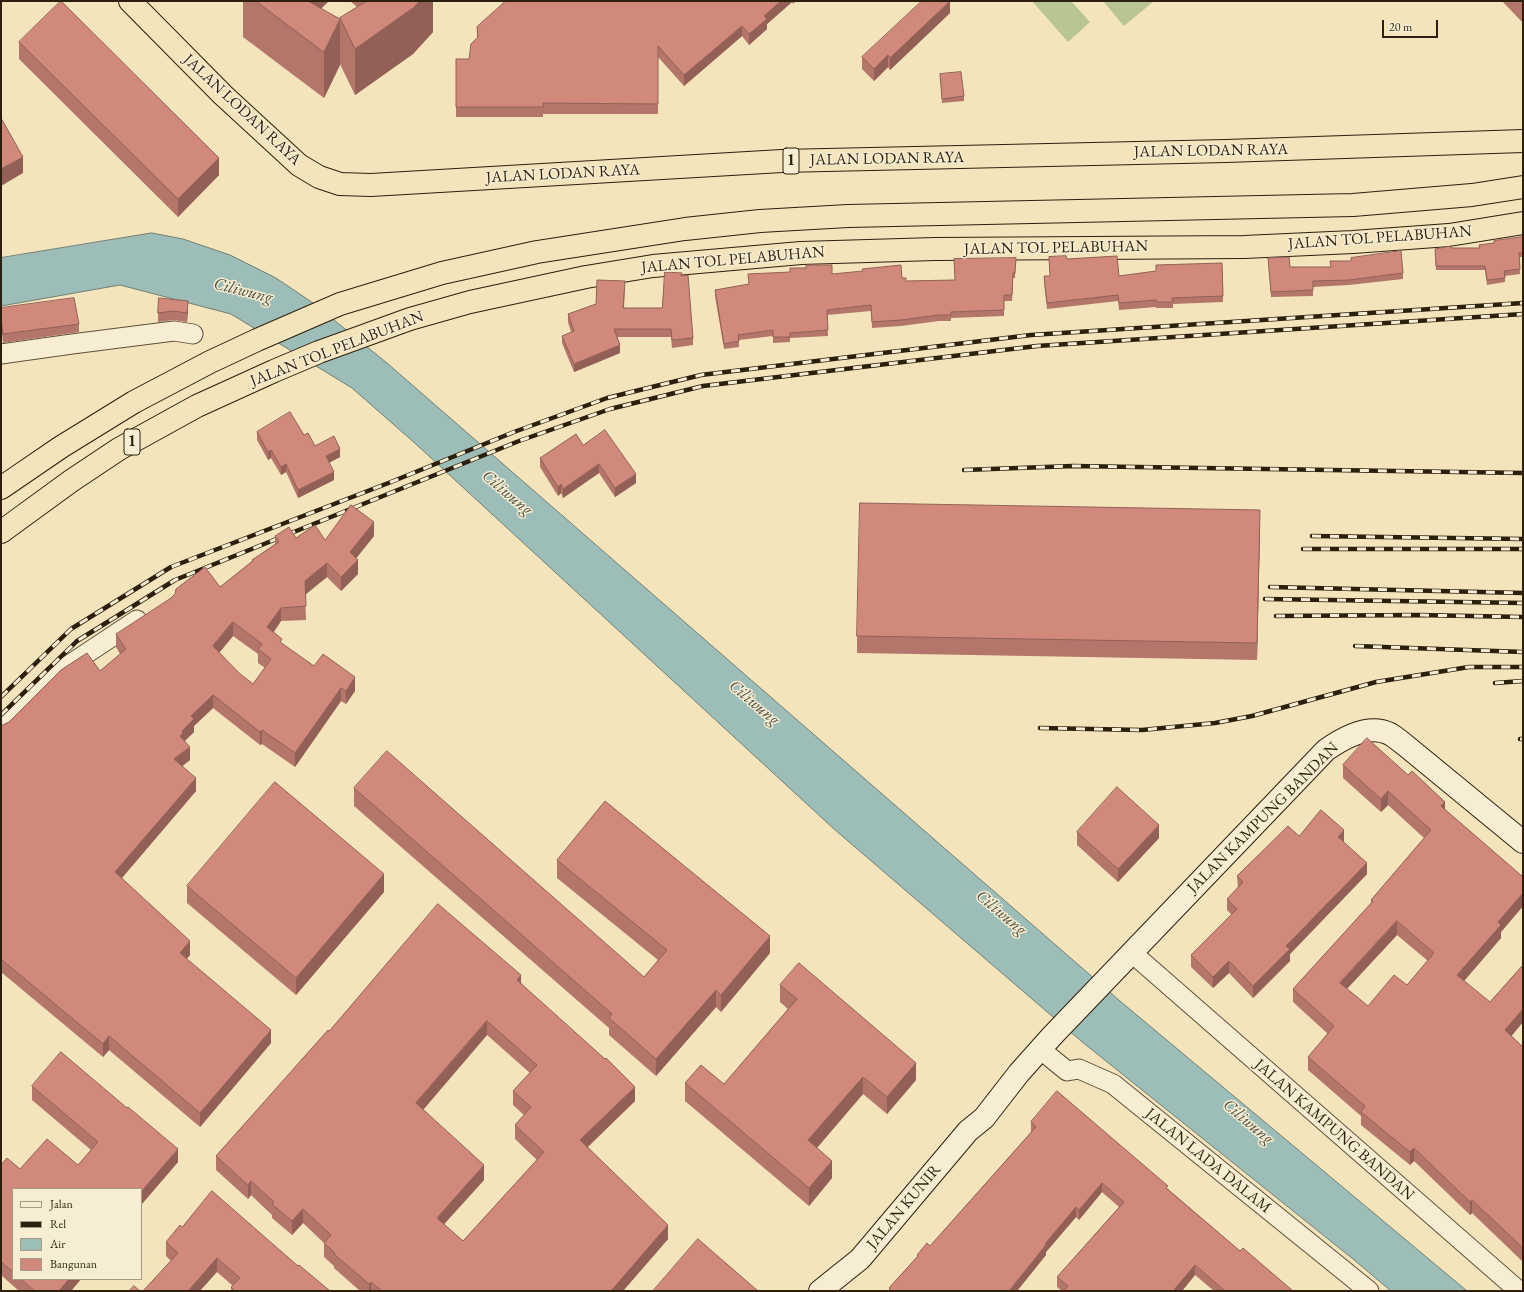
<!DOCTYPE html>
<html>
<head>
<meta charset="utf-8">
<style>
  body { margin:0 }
  #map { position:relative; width:1524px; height:1292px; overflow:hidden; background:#f3e4bc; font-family:"EB Garamond",serif }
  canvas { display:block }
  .frame { position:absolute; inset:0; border:2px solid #2c1f0d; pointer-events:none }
  .legend { position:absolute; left:12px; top:1188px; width:130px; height:92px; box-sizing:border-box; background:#f7edd3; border:1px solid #a69b84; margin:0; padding:5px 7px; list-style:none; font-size:12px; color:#2c1f0d }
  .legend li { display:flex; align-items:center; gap:8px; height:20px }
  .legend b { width:20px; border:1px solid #a69b84 }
  .scale { position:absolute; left:1382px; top:20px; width:56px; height:18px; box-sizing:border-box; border:2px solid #2c1f0d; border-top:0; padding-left:5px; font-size:12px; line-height:14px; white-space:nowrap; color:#2c1f0d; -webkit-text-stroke:3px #f7edd3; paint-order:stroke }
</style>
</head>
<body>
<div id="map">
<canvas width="1524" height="1292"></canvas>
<div class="frame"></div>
<ul class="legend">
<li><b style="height:5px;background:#f7edd3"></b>Jalan</li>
<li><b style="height:5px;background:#2c1f0d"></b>Rel</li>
<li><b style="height:11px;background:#9dbdb8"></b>Air</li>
<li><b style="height:11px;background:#d1897c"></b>Bangunan</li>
</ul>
<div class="scale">20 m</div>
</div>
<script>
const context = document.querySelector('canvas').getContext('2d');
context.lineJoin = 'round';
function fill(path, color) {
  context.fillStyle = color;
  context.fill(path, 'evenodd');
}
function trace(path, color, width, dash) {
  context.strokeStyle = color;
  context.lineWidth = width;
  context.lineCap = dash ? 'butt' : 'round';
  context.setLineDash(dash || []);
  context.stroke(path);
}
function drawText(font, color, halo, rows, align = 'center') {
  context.font = font + ' "EB Garamond",serif';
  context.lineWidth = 3;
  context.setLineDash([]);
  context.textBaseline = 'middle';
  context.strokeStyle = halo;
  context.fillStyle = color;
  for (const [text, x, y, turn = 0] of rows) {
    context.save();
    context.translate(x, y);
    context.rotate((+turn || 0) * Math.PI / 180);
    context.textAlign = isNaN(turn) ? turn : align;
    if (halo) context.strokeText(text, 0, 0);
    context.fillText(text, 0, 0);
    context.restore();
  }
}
fill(new Path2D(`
  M1032,1H1071L1090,22L1068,42Z
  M1103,1H1154L1124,26Z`), '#b9c592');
const water = new Path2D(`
  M152,233L183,239L230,255L276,278L313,303L387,363L1120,1001L1467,1291H1391L1353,1259L1081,1041L834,829L417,445L352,388L231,314L120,285L1,306V258Z`);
fill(water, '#9dbdb8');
trace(water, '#707e74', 1);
const street = new Path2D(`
  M1,354L72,344L174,331L193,334
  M1,728L54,675L137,620
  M1131,952L1519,1291
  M1040,1049L1067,1071L1079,1069L1113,1084L1369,1291`);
const secondary = new Path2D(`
  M820,1291L860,1259L968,1131L984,1118L1019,1073L1052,1036L1326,750C1343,738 1369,723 1390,734C1395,737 1400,741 1405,745L1523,842`);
const highway = new Path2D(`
  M130,1L223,95L299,165L319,177L340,184L371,185L782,161L1226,151L1523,141
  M1,488L61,447L134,402L210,362L257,340L340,304L442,273L537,252L685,229L760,221L848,216L1353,205L1472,195L1523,187
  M1,532L71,481L119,449L197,406L274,371L319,352L410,319L470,302L586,277L653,266L801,253L935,249L1244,247L1353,242L1449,235L1523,223`);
trace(street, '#5e5039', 21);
trace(secondary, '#2c1f0d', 24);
trace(highway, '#2c1f0d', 24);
trace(street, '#f7edd3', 19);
trace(secondary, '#f7edd3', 22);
trace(highway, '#f3e4bc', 22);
const rail = new Path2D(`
  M964,470L1073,466L1523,473
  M1312,536L1523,539
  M1303,549H1523
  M1270,587L1523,593
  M1265,599L1523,603
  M1276,616L1418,615L1523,617
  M1355,646L1523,652
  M1495,683L1523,681
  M1,697L71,629L171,567L391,482L514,432L607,398L701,375L1031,335L1523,303
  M1,715L77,641L175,580L519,441L610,409L703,386L1037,346L1523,314
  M1040,728L1142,730L1215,723L1252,716L1376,682L1469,667H1523
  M1520,739H1523`);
trace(rail, '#2c1f0d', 4.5);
trace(rail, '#f7edd3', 3, [9]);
fill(new Path2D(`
  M243,1H329L321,8L340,65L324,98L243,37Z
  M350,1H433V32L413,54L355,95L340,64V18L357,7Z
  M506,1H796L793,4L792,2L767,24V29L749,45L742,36L684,86L658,57V114H543V117H456V59H469L477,38V27Z
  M1502,1H1523V23Z
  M950,13L890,70L888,67L874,81L862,69V57Z
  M19,42L219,175L178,217L19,59Z
  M940,74L964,96V101L942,103Z
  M1523,237V257H1519L1520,274L1505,276V282L1487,285L1485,270H1436L1435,253L1451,248H1479V245L1494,243V241Z
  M1016,258L1015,278H1013L1012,301H1004V316L951,318V321H939L901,326L872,328L871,311L827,315L828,336L790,338V342L773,343V336L739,340V347L724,349L715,296V290L749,284L832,274L902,278L906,281L955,280Z
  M1268,258L1290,267L1403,273V279L1349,285L1313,287V296L1271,297Z
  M1067,259L1119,276L1222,263L1223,302L1173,304V308H1156V307L1119,310L1118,301L1047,309L1044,282V276H1049Z
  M682,276L693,338V345L672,348L671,337H617L620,353L574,372L562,343V336L571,332L568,322V314L596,304L625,288L624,308H662Z
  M159,298L188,310L187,322L173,320L158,322V313Z
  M1,308L79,324V332L3,343L1,326Z
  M257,432L304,435L315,446L340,457L329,463L334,480L298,498L286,472L281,475L271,458L268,460L257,440Z
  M583,445L636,483L615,497L599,473L563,498L561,493L558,496L540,467V458Z
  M1260,528L1257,660L857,653V636Z
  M275,536L296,538L325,540L374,536L356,558L358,574L341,591L327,577L305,594L306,620L281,621L274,632L282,644L314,666L355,691L346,704L341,701L295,767L262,744L260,745L213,708L194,726V732L185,741L190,760L182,766L196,791L122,878L190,955L186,959L271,1043L200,1127L109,1050L103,1057L1,972V725H3L100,671L120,654L116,647V634L220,587L252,561V560L275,544ZM233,636L258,654V663L265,668L253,684L239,673L219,653Z
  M1343,765L1445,810L1523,877V906L1501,932V938L1464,981L1490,1002L1523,965V1022L1511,1036L1523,1047V1262L1472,1213L1470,1215L1414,1161L1410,1165L1361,1125V1116L1308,1070V1057L1328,1034L1293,1002V989L1371,904V900L1424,838L1388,805L1381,812L1343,778ZM1397,935L1428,961L1407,985L1368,1006L1347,989Z
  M354,788L644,977L658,960L557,878V860L770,953L721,1012L716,1007L656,1076L609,1035V1028L354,806Z
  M1077,832L1159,838L1118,882L1077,845Z
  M1299,836L1344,842L1367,874L1290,954V961L1253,998L1229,973L1213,988L1191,967V955L1232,915L1227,910V899L1238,888L1237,876Z
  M187,886L384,892L296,995L187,903Z
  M521,983L635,1101L588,1147L668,1239L623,1291H360L334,1268V1266L324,1257V1243L303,1223L292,1235L272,1218V1215L251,1195L248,1199L216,1170V1156L329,1031ZM487,1035L530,1073L513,1091V1105L524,1115L515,1125V1139L537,1160L463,1241L444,1224L484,1180L423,1110Z
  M780,985L916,1080L887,1114L863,1094L817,1148L832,1178L809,1206L685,1101V1083L724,1084L788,1009L780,1002Z
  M32,1086L178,1162L141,1205V1189H13V1279H81L71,1291H19L1,1275V1165L20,1169L78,1165L91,1150L32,1100Z
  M1031,1122L1168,1189L1240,1251L1293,1291H1214L1195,1275L1182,1291H1062L1057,1287V1277L1119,1207L1102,1192L1079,1220L1076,1217L1046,1252V1255L1017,1291H889V1288L917,1257V1255L930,1246L1031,1132Z
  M182,1227L298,1266L330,1291H231V1287L233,1286L217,1272L171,1261L166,1256V1242Z`), '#b4766b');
fill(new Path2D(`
  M290,1H329L297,32Z
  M420,1H433V32L413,54L355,95V49Z
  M781,1H792V2L767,24V29L749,45V34L764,16Z
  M950,1V13L890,70V58Z
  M340,19V65L324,98V52Z
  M742,26V36L684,86V75Z
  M888,55V67L874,81V69Z
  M23,157V173L1,186V169Z
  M219,158V175L178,217V199Z
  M188,301V310L187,322V313Z
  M620,345V353L574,372V364Z
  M340,449V457L326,464V456Z
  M271,450V458L268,460V452Z
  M286,464V472L281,475V467Z
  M599,464V473L563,498V489Z
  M334,472V480L298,498V490Z
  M636,474V483L615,497V488Z
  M561,484V493L558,496V487Z
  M1260,510V528L1257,660V643Z
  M374,522V536L350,566V552Z
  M358,560V574L341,591V577Z
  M327,563V577L305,595V581Z
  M281,608V621L267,641V627Z
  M233,622V636L213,660V646Z
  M355,677V691L346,704V691Z
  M341,688V701L295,767V753Z
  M213,695V708L194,726V732L183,742L180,736L182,731L191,716Z
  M262,730V744L260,745V732Z
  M190,747V760L174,773V759Z
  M196,778V791L115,886V872Z
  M1388,791V805L1381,812V799Z
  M1445,802V815L1441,806Z
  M1159,825V838L1118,882V869Z
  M1344,830V842L1338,837Z
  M1367,863V874L1290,954V961L1253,998V986L1286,946Z
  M384,874V892L296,995V978Z
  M1523,893V906L1501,932V938L1457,989V975L1498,922Z
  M1397,921V935L1340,996V983Z
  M770,936V953L721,1012V995Z
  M190,941V955L180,967V953Z
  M1229,961V973L1213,988V977Z
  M521,975V989L517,980Z
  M716,990V1007L656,1076V1059Z
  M1523,1009V1022L1505,1044V1030Z
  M487,1021V1035L416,1118V1103Z
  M271,1030V1043L200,1127V1113Z
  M109,1036V1050L103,1057V1044Z
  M916,1063V1080L887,1114V1097Z
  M2,1069V1083L1,1084V1070Z
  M863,1077V1094L808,1158V1140Z
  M635,1087V1101L580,1154V1140Z
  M1414,1148V1161L1410,1165V1152Z
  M178,1149V1162L141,1205V1192Z
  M832,1161V1178L809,1206V1188Z
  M484,1165V1180L437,1232V1218Z
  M251,1181V1195L248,1199V1185Z
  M1102,1183V1192L1079,1220V1210Z
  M1472,1200V1213L1470,1215V1202Z
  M1076,1207V1217L1046,1252V1255L1017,1291H1009L1045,1244Z
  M303,1209V1223L292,1235V1221Z
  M668,1225V1239L623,1291H611Z
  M217,1258V1272L200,1291H188Z
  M1195,1265V1275L1182,1291H1173Z
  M69,1279H81L71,1291H59Z
  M371,1282V1291H369V1284Z`), '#926057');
const building = new Path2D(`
  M61,1L219,158L178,199L19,42Z
  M256,1H308L340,19L324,52Z
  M367,1H420L413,8L355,49L340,18Z
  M506,1H781L764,16L767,19L749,34L742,26L684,75L658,46V104L543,103V107H456V59H469L471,44L478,37L477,27Z
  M922,1H950L890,58L888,55L874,69L862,57Z
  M961,72L964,96L942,99L940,74Z
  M1,118L23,157L1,169Z
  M1523,237V253H1519L1520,269L1504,271L1505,278L1487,280L1485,266H1436L1435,249L1451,246V248H1480L1479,245L1494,243V241Z
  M1401,251L1403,273L1349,280L1313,281V290L1271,292L1268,258L1289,257L1290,267H1331L1330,261H1351V258Z
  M1066,256L1067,259L1117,256L1119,276L1156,271V265L1222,263L1223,296L1172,298L1173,302H1156V300L1119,303L1118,295L1047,303L1044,276H1050L1049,257Z
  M1016,258L1015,273H1013L1012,295H1004V310L951,312V315H939L901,320L872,322L871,305L827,310L828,330L790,333V337H773V330L738,335L739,341L724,344L715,290L749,284L748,274L790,272V268H806V265H832V274L863,271L862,269L901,265L902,278H906V281L955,280L954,259Z
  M665,272L682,273L681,276L688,275L693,338L672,340L671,329H614L620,345L574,364L562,336L574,331L568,314L596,304L597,280L625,281L623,308H662Z
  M74,298L79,324L3,334L1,318V308Z
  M159,298L188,301L187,313L173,311L158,313Z
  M290,412L304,435L308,433L315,446L334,436L340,449L326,456L334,472L298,490L286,464L281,467L271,450L268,452L257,432Z
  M605,430L636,474L615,488L599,464L563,489L561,484L558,487L540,458L576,434L583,445Z
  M860,503L1260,510L1257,643L857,636Z
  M351,505L374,522L350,552L358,560L341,577L327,563L305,581L306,606L281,608L267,627L282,639L280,642L314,666L323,654L355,677L346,691L341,688L295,753L262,730L260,732L213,695L191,716L194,719L182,731L183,733L180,736L190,747L174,759L196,778L115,872L190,941L180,953L271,1030L200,1113L109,1036L103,1044L1,959V725H3L9,722L61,670L87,653L100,671L126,649L116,634L171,598L175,594L176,589L205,567L220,587L253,561L252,560L279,542L275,536L289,527L296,538L315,525L325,540ZM233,622L262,644L258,649L271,659L253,684L239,673L213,646Z
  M1367,738L1408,775L1412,771L1445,802L1441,806L1523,877V893L1498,922L1501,925L1457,975L1490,1002L1523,965V1009L1505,1030L1523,1047V1248L1472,1200L1470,1202L1414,1148L1410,1152L1361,1112L1365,1106L1308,1057L1334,1026L1293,989L1373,901L1371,900L1431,830L1388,791L1381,799L1343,765ZM1397,921L1434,953L1407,985L1394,975L1368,1006L1340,983Z
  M387,751L644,977L667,950L557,860L605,801L770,936L721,995L716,990L656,1059L609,1018L612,1014L354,788Z
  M275,782L384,874L296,978L187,886Z
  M1117,787L1159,825L1118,869L1077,832Z
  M1321,810L1344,830L1338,837L1367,863L1286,946L1290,949L1253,986L1229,961L1213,977L1191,955L1237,909L1227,899L1243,882L1237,876L1288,826L1299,836Z
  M438,904L521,975L517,980L605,1059L606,1058L635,1087L580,1140L668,1225L611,1291H382L371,1282L369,1284L334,1254L335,1253L324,1243L331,1235L303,1209L292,1221L272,1204L274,1202L251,1181L248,1185L216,1156L328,1030L329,1031ZM487,1021L537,1065L513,1091L531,1107L515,1125L544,1152L463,1241L437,1218L484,1165L416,1103Z
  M799,963L916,1063L887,1097L863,1077L808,1140L832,1161L809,1188L685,1083L701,1065L724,1084L797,999L780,985Z
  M61,1052L127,1108L128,1107L178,1149L141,1192V1189H13V1272L1,1262V1165L7,1158L20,1169L47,1139L78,1165L98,1142L32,1086Z
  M1057,1091L1168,1186L1166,1188L1240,1251L1243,1248L1293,1291H1225L1195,1265L1173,1291H1064L1068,1286L1057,1277L1124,1202L1102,1183L1079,1210L1076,1207L1045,1244L1046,1245L1009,1291H892L889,1288L918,1256L917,1255L927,1243L930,1246L1036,1127L1031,1122Z
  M212,1191L298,1266L299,1265L330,1291H235L231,1287L240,1278L217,1258L188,1291H143L178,1253L166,1242L180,1225L182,1227Z
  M698,1239L758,1291H653Z
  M21,1279H69L59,1291H35Z
  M134,1286L140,1291H129Z`);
fill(building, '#d1897c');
trace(building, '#926057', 1);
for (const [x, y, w] of [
  [791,161,16],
  [132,442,16]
]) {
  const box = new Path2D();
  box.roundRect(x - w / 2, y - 13, w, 26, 3);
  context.fillStyle = '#f7edd3';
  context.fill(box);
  trace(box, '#2c1f0d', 1);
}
drawText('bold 15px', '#2c1f0d', null, [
  ["1",791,161],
  ["1",132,442]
]);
drawText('16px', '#2c1f0d', '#f7edd3', [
  ["JALAN LODAN RAYA",242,110,43],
  ["JALAN LODAN RAYA",1211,151,-1],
  ["JALAN LODAN RAYA",887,159,-1],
  ["JALAN LODAN RAYA",563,174,-3],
  ["JALAN TOL PELABUHAN",1380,238,-4],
  ["JALAN TOL PELABUHAN",1056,248,-1],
  ["JALAN TOL PELABUHAN",733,260,-5],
  ["JALAN TOL PELABUHAN",337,349,-21],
  ["JALAN KAMPUNG BANDAN",1263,818,-45],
  ["JALAN KAMPUNG BANDAN",1334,1130,41],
  ["JALAN LADA DALAM",1208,1161,39],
  ["JALAN KUNIR",904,1207,-50]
]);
drawText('italic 17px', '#4e4e40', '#f7edd3', [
  ["Ciliwung",243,291,14],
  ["Ciliwung",507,493,40],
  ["Ciliwung",754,703,40],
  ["Ciliwung",1001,913,40],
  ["Ciliwung",1248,1122,40]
]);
</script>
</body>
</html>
